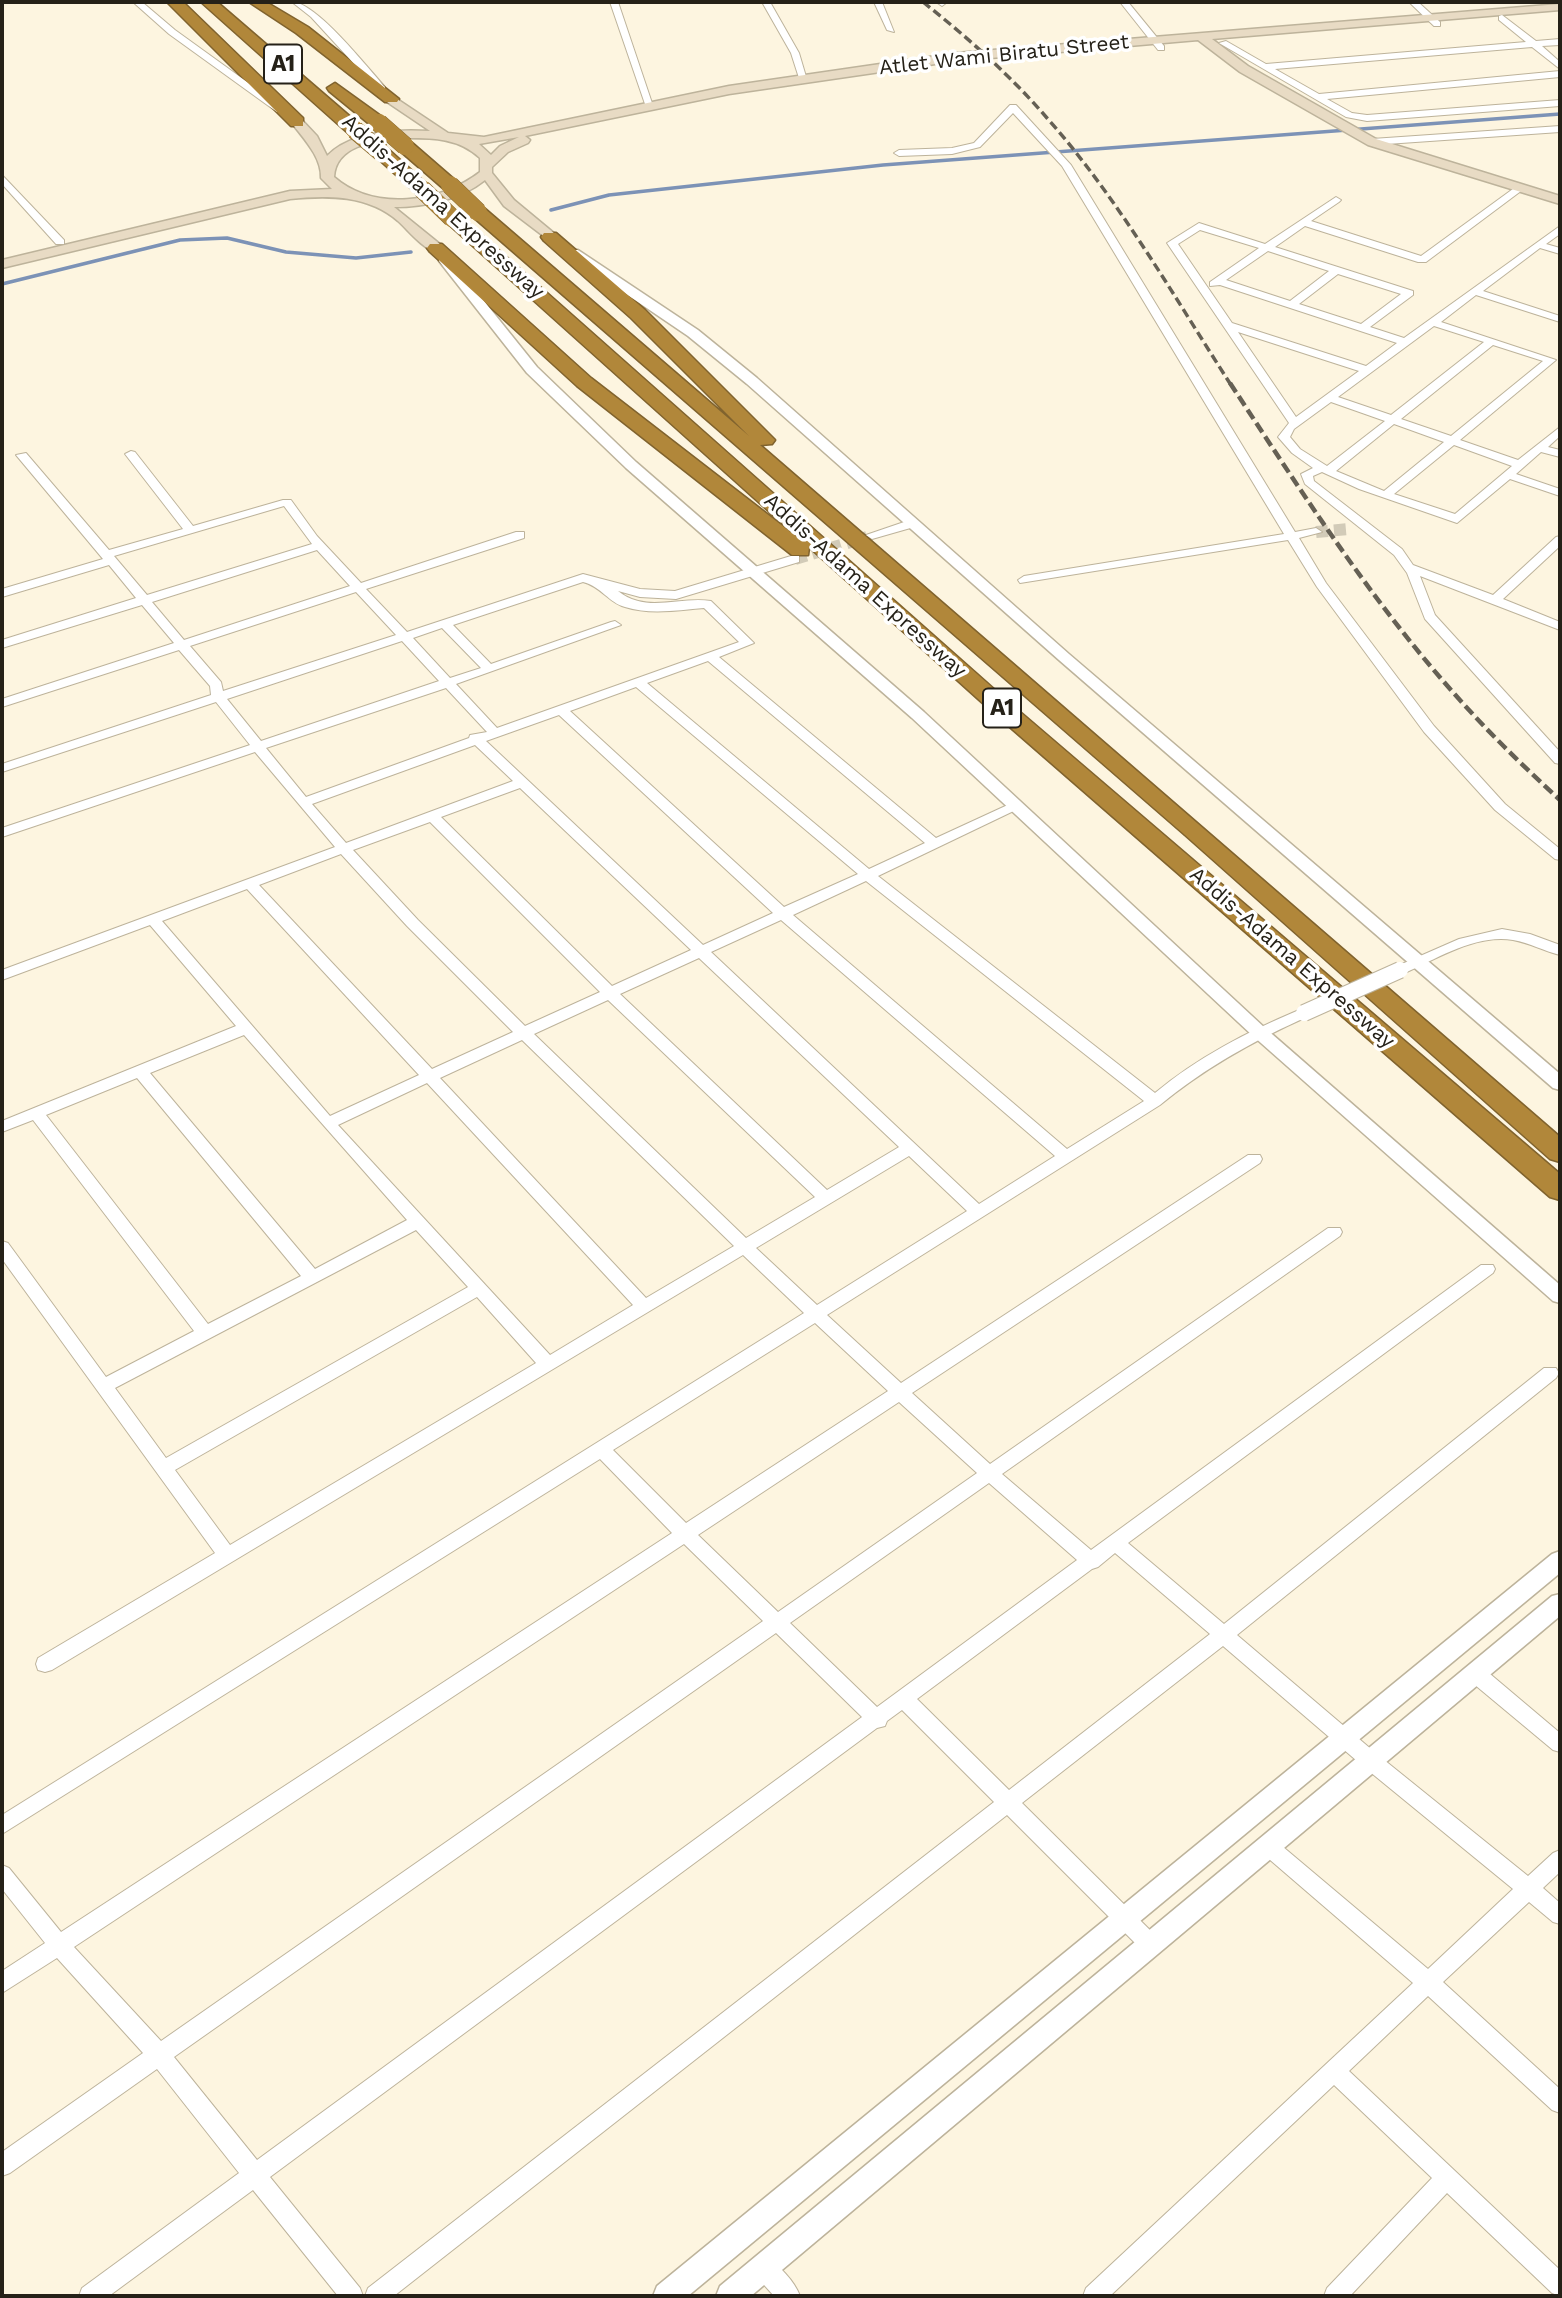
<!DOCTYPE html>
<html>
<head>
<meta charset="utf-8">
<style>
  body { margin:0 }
  #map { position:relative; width:1562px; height:2298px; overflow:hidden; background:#fdf5e0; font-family:"Work Sans",sans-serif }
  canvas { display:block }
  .frame { position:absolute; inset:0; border:4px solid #252118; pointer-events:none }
</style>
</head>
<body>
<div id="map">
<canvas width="1562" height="2298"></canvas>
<div class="frame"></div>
</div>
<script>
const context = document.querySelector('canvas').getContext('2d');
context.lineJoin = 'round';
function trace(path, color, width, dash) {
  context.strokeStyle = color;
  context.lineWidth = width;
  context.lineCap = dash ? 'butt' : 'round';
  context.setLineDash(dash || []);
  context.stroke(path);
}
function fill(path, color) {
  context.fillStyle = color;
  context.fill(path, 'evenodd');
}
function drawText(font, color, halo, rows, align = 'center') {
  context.font = font + ' "Work Sans",sans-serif';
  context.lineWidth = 7;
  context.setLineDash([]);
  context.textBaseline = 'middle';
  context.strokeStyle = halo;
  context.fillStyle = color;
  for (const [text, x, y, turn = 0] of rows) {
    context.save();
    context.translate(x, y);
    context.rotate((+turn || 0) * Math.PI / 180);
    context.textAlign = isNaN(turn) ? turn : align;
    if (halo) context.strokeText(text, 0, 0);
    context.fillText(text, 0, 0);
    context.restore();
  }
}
trace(new Path2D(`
  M551,210L609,195L883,165L1560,114
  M2,284L180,240L227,238L286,252L356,258L411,252`), '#7c92b6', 3.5);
trace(new Path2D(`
  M1316,532L1349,529
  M795,559L867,537`), '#d2cbb8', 12, [12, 6]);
const minor = new Path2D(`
  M133,2H142L175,30L283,108V112H277L169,34Z
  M292,2C316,2 367,67 385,87V91H379L311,17Z
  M610,2H618L653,106L645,104Z
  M762,2H770L799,53L807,80L799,78L791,53Z
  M874,2H882L894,32L887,30Z
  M936,2H945L946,3L942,6Z
  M1120,2H1128L1164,46V50H1158Z
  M1409,2H1418L1440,22V26H1434Z
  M1502,15L1536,41L1560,39V45L1542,46L1560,62V69L1532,47L1275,69L1319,94L1560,71V77L1327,99L1352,113L1367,115L1560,100V106L1367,121L1346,117L1219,43L1226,41L1266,64L1526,42L1499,20V16Z
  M1010,105H1016L1071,165L1295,532L1316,528L1322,532L1299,538L1326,583L1434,726L1505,804L1560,849V860L1555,859L1495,810L1424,732L1317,587L1288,540L1020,583L1018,580L1024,576L1284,534L1062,166L1013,113L980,147L952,154L899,156L894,153L899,150L952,148L974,143Z
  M1560,126V132L1372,145L1367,142L1372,139Z
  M2,175L64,240V244H56L2,184Z
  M1517,186L1525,188L1426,262H1418L1305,226L1275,247L1413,291V295L1370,327L1404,338L1560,226V234L1546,244L1560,248V254L1540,248L1483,291L1560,316V322L1476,295L1441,322L1556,360L1460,440L1518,460L1560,427V436L1548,447L1560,450V457L1541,452L1516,474L1560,489V496L1510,479L1457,523L1359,489L1322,472L1313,476L1314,481L1402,549L1413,565L1493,595L1556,537L1560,536V546L1503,599L1560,622V630L1420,576L1435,615L1560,752V764L1555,763L1425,619L1407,573L1394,555L1305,484L1301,474L1313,468L1292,453L1278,437L1289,423L1167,243L1199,223L1265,244L1336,197L1341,200L1339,202L1311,221L1421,256ZM1200,230L1259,248L1210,282V286L1220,285L1397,343L1366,366L1232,323L1178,244ZM1268,251L1329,271L1290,301L1226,280ZM1338,274L1401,294L1361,324L1299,304ZM1434,326L1484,342L1391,415L1338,397ZM1238,332L1359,371L1296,417ZM1493,345L1543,361L1451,436L1401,419ZM1331,402L1385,421L1327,466L1300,449L1290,437L1294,429ZM1394,424L1444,442L1384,491L1336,471ZM1454,445L1512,466L1455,514L1394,494Z
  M131,451L135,452L193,526L283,500H291L317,536L361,583L516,532H524V538L366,589L407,632L583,574L640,589L675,591L791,556H799V562L676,599L640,597L618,591C647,614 679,596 711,601L754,643L719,657L936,838L1012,803L1017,802L1024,806L878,876L1155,1093C1198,1057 1247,1032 1299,1010H1309L1311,1013L1309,1016C1255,1040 1206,1067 1160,1105L827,1315L901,1383L1248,1155H1260L1262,1159L1260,1163L912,1393L990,1464L1328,1228H1340L1342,1232L1340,1236L1002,1474L1091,1550L1481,1265H1493L1495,1269L1493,1273L1128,1543L1224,1624L1544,1368H1556L1559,1373L1556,1378L1237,1635L1378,1755L1528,1876L1553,1853L1560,1850V1872L1543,1888L1560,1903V1924L1553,1922L1529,1902L1443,1982L1560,2089V2113L1552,2110L1428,1996L1349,2071L1560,2270V2296L1552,2293L1447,2193L1350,2296H1324L1327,2288L1432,2178L1334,2085L1110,2296H1083L1086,2288L1413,1983L1262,1853L1259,1847L1262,1841L1269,1838L1276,1841L1428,1969L1513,1889L1364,1767L1223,1646L1022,1803L1158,1938L1161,1945L1158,1952L1151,1954L1144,1952L1007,1815L394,2296H365L368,2288L994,1802L902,1710L887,1721L885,1726L877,1728L270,2177L360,2288L363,2296H338L253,2190L109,2296H79L82,2288L239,2173L157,2069L10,2173L2,2176V2152L143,2053L57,1958L2,1993V1971L45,1943L2,1889V1865L9,1868L61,1932L672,1533L600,1459L2,1834V1815L804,1313L743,1255L52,1670L45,1672L38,1670L36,1664L38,1658L215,1553L2,1259V1241L8,1243L106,1377L194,1331L33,1120L2,1132V1121L236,1026L150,925L2,980V970L335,847L255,752L2,837V828L250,745L216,702L2,772V764L211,695L210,686L179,650L2,707V699L174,643L142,605L2,648V640L136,598L109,565L2,597V589L103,559L16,455L26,453L109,550L183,529L125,454ZM284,506L312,544L147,595L114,556ZM317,550L350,586L184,640L152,602ZM583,582C602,587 609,603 625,607C650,615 679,610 704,608L739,642L497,728L456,684L621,625L615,621L611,622L491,664L453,625ZM356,592L396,635L223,691L221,682L190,646ZM442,628L481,668L450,678L413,638ZM402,641L439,681L261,741L227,699ZM708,661L925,843L869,869L647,683ZM636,687L858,874L784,907L570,711ZM446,688L487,732L470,735L469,738L306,797L266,748ZM559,715L773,913L703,945L486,741ZM475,745L513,781L346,843L312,804ZM520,788L691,950L612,986L441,817ZM430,822L600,992L525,1026L418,920L353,850ZM341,854L407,926L513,1032L432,1069L259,885ZM866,881L1144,1101L1067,1149L793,915ZM247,889L419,1075L330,1116L162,921ZM781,920L1055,1156L979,1204L711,952ZM699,958L899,1147L827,1190L620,994ZM608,1000L815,1197L746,1238L534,1034ZM244,1035L407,1220L315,1269L150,1073ZM522,1040L734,1246L646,1298L440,1078ZM137,1078L301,1276L208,1324L46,1115ZM427,1083L633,1305L550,1355L338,1125ZM909,1156L967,1211L817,1305L756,1248ZM416,1230L468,1287L166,1458L115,1388ZM477,1297L536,1363L230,1545L175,1470ZM815,1323L888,1391L686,1523L613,1450ZM899,1402L977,1473L778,1612L698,1535ZM989,1483L1077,1560L877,1707L790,1623ZM684,1544L763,1621L161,2041L74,1947ZM1115,1553L1210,1634L1009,1790L917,1699L1092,1569L1098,1567ZM776,1633L862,1717L257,2160L174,2057Z
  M910,520L914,521V527L872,539L866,535Z
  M1502,929L1530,934L1560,945V955C1544,951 1530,943 1513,940C1476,934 1438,958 1405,973L1400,975L1393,970L1395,967L1459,939Z
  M1476,1666L1483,1668L1560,1733V1752L1553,1750L1469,1680L1466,1674L1469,1668Z
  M764,2257C778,2263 795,2282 800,2296H774L756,2276L753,2268L756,2260Z`);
const tertiary = new Path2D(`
  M570,250H578L698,330L757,378L1069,654L1560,1074V1090L1553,1088L1059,660L747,384L688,336L570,256Z
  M439,255H447L537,367L636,462L924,712L1265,1028L1560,1285V1303L1553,1301L1253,1036L912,718L626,468L527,373L439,261Z
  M1560,1551V1573L688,2296H653L657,2286L1552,1554Z
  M1560,1594V1616L751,2296H716L720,2286L1552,1596Z`);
const secondary = new Path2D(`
  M1560,4V10L1212,39L1248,66L1376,139L1560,196V204L1368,145L1240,72L1198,40L956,61L729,94L525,136L530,140L528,143L508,152L492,167V173L514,200L555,234V240L550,241L504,206L485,180C460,200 425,207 394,207L441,245L443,248L436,252C422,248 409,231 398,221C368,195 328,195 290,199L2,268V260L290,191L332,189L321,178C322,157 303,138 291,122L301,119L317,136L327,156C351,131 397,129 430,131L387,102V96L391,95L448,133L484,137L729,86L956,53ZM519,137L500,146L491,155L479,144ZM402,138C430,138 458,137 480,158V172C440,203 374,212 334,177C336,144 376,141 402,138Z`);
const motorway = new Path2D(`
  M167,2H183L303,118V126H291Z
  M201,2H217L361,126L363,130L361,134H349Z
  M249,2H266L308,27L399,99L397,102H385L296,33Z
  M335,83L385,119V127H373L329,91L327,88Z
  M405,141L411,142L456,181L459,185L456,189H444L399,150L397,146Z
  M381,147L387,148L428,185L431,189L428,193H416L375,156L373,152L375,148Z
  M478,207L484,208L749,436L631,318L544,241L541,237L544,233H556L645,310L775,440L772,444L760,445L1560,1137V1162L1550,1159L1185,835L472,216L469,212Z
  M452,213L458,214L1012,705L1560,1174V1200L1550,1197L996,715L809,547L808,555H792L577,386L430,252L427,248L430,244H442L591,378L802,541L446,222L443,218Z`);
trace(minor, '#bdb39b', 2);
trace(tertiary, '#bdb39b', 3);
trace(secondary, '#bdb39b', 3);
trace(motorway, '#80632e', 3);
fill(minor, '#fff');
fill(tertiary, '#fff');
fill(secondary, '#e8dbc4');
fill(motorway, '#b1873a');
trace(new Path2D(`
  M923,2C967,37 1010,75 1047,118C1118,198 1173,295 1231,385`), '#656054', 3.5, [9, 4.5]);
trace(new Path2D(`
  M1230,383C1299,488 1368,596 1451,690C1485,729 1522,765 1560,800`), '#656054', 4.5, [11, 5]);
const minorBridge = new Path2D(`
  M1304,1013L1400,970`);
const motorwayBridge = new Path2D(`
  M379,123L405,146
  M355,130L381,152
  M450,185L478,212
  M422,189L452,218`);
trace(minorBridge, '#bdb39b', 18, []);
trace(motorwayBridge, '#80632e', 19, []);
trace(minorBridge, '#fff', 16);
trace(motorwayBridge, '#b1873a', 18);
drawText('21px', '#252118', '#fff', [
  ["Atlet Wami Biratu Street",1004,55,-6],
  ["Addis-Adama Expressway",443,207,42],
  ["Addis-Adama Expressway",865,586,42],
  ["Addis-Adama Expressway",1292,958,41]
]);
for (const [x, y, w] of [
  [283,64,38],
  [1002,708,38]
]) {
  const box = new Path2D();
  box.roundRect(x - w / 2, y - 19.5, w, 39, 5);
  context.fillStyle = '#fff';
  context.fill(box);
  trace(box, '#252118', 2);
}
drawText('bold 23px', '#252118', null, [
  ["A1",283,64],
  ["A1",1002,708]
]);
</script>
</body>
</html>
